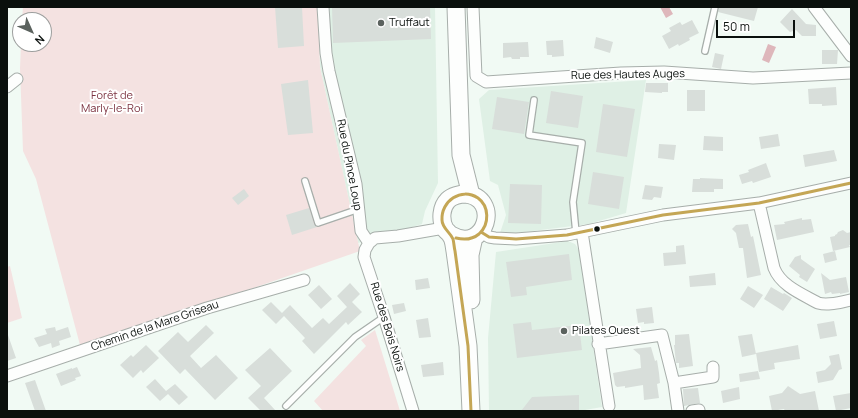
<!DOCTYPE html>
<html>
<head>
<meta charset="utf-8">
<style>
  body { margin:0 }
  #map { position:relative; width:858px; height:418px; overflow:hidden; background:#f1faf4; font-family:Manrope,sans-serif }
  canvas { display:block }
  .frame { position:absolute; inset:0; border:8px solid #0a100d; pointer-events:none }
  .north { position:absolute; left:12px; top:12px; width:40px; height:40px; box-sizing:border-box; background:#fff; border:1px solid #9d9f9e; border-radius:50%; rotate:135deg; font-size:11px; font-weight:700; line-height:16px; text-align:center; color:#0a100d }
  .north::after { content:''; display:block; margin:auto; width:14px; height:18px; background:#5b625e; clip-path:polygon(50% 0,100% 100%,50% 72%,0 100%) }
  .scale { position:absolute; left:716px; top:20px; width:79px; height:18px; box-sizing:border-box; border:2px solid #0a100d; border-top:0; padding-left:5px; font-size:12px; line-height:14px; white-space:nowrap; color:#0a100d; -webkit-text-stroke:3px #fff; paint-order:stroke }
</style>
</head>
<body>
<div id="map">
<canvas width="858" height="418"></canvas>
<div class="frame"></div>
<div class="north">N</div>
<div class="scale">50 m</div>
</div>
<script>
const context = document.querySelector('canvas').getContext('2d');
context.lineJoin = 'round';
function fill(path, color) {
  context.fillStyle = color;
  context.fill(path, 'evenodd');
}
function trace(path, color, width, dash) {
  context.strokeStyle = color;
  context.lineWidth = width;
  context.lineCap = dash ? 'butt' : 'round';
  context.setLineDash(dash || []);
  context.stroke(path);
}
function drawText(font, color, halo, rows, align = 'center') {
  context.font = font + ' Manrope,sans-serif';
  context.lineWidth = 4;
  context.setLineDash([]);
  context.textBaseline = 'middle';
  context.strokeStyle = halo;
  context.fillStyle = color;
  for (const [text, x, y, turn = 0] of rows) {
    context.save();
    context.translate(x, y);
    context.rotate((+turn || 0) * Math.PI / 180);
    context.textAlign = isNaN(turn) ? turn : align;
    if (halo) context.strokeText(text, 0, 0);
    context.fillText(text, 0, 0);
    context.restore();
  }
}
fill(new Path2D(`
  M318,7H435L438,183L425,211L422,224L358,243L320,67Z
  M646,80L626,213L589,224L517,233H500L506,215L498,185L490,181L479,99L489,90Z
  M568,241L575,244L579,250L602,407L585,410V411H489L488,338L496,252Z`), '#dff0e5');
fill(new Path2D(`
  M23,7H318L320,67L360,251L150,324L80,345L36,179L23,151L20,68L21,44H44V20H22Z
  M10,266L22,318L7,323V267Z
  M375,330L400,411H323L314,401L366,346L361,340Z`), '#f4e2e1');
fill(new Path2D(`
  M660,7H669L673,14L666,18Z
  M768,44L776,47L769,63L762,60Z`), '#deb7bb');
fill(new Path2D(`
  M275,7H302L304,46L278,48Z
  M332,7H430L431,39L333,43Z
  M719,7H758L754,21L718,12Z
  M792,9L806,24L816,25V36H802L796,30L790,32L780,22Z
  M692,20L699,33L689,38L690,40L679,46L678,44L669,49L662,36L671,31L669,28L680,22L682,25Z
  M596,37L613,42L610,53L594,48Z
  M563,40L564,56L552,57V55H547L546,41Z
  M528,42L529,57H520V59H512L511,57L503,58V43Z
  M822,50H838L837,64H822Z
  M715,53L724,55L721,69L712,67Z
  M308,80L313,133L288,135L281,84Z
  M646,83H668V92H662V93L645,92Z
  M836,87L837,105L822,106V104H809L808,89Z
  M687,90H705V111H687Z
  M551,91L583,96L578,128L546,123Z
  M497,97L529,102L524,134L492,129Z
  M603,104L635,109L627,157L596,152Z
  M778,134L780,146L761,149L759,137Z
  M704,136L723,137V151L703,150Z
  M659,144L676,145L674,160L658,158Z
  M834,150L837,161L805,167L803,155Z
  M766,163L771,177L753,183L752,181L742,184L739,175L749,172L748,170Z
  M593,172L624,177L619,209L588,204Z
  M700,178L723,179V189H714V192H692L693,179H700Z
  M510,184L542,185L541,224L508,223Z
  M645,185L663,187L661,198L654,197L652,200L642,199Z
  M244,189L249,196L238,205L232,198Z
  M309,208L314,224L317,227L292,235L286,215Z
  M802,218V220L811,219L814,232L777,240L774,225L785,224L784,222Z
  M748,224L751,237L753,236L761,275L747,278L743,248H739L736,233L732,229L736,225Z
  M843,230L847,233L851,232V245H849L850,247L833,251L830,237L835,236V235L837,234L838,232Z
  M684,245L686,264L664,266L663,253L676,252V246Z
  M835,251L837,260L825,263L823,254Z
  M569,254L572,280L526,287L527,295L511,297L506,262Z
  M801,255V259L815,269L807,282L799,277L800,275L789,266L795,257Z
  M715,273L716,285L690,287L689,276Z
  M821,273L830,280L846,277L849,292L840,294V293L832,294L831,292L825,294Z
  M428,278L430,288L416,290L415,280Z
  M350,283L360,294L352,302L362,312L348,325L346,322L314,354L302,341L305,338L284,316L276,324L262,310L271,302L282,313L290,305L312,328L323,318L329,324L347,307L337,296Z
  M319,285L332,299L321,309L308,295Z
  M748,286L763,295L754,308L740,299Z
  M771,287L783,294L784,293L792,298L783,311L764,299Z
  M404,303L406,311L394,314L392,305Z
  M652,307L654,323L644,324V322L638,323L636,309Z
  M428,318L431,337L419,338L416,320Z
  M834,321L837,336L820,339L817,324Z
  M531,322L532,330L579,325L582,350L517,358L513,324Z
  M206,325L214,333L190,356L201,368L216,355L238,378L215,400L185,369L180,374L158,351L178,332L188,342Z
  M55,327L56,331L68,327L71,337L59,341L60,345L52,348L51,343L39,347L34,338L47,334L45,329Z
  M689,334L693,366L679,368V363H676L674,345H675V335Z
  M752,334L756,354L742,357L738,336Z
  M7,335H8L16,358L7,361Z
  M146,345L159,358L143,373L141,370L133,378L120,365L131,355L133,357Z
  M798,345L800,359L774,363L775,369L759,372L756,353Z
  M651,347L655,361L657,360L659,373L660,383L657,384L659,398L644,400L643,385L625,388V386L617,387L615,385L613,373L641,368L640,355L633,349Z
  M270,348L292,371L264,398L276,411H261L248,398L261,386L245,370Z
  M839,354L842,369L839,370L833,380L818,383L816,372L825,370L831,364L829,356Z
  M443,362L444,375L423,377L421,365Z
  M77,367L81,376L75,378L76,380L61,386L56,374L72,368V369Z
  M758,371L760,379L740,382L739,374Z
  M155,379L166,391L175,384L188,397L179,405L168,394L160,401L146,387Z
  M35,380L46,411H35L25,383Z
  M788,386L800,394L815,391L819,411H785L784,409L772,411L769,396L782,393Z
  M739,387L740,399L723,403L721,391Z
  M698,388L700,403L684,406L683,389Z
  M851,393V408L836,411L833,396Z
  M579,395V411H521L532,397Z`), '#d8deda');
const lane = new Path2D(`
  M705,51L715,7
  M534,100L529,135L582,143L573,202L576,233
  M305,181L318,223L359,209
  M286,406L355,337L384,317`);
const street = new Path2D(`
  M323,7L326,53L329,71L356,184L361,231L369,243
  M473,7L476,76L486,82L621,73L664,72L753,78L851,73
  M814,7L851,56
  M7,87L17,79
  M759,203L774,268C781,286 802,294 818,303C829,306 840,302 851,300
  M481,232L489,237L495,238L516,239L567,235L663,215L759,203L851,183
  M582,232L609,406
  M598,344L662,335L674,383L678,411
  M7,376L207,308L304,280
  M674,383L713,377V367
  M413,411L384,317L364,257L365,250L369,243L375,238L398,236L444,228
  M692,411L699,410`);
const primary = new Path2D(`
  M456,7L461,155L471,195
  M451,235C486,255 502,197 465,194C460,194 452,196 448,200C441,207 440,220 445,229C447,232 450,233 451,236C454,240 454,246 455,251L468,346L471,411
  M471,300L470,255L474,237`);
trace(lane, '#a7aeaa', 8);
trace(street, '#a7aeaa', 13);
trace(primary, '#a7aeaa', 19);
trace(lane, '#fdfefd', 5.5);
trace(street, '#fdfefd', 11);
trace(primary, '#fdfefd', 17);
trace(new Path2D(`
  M481,232L489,237L516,239L567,235L663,215L759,203L851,183
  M456,238C464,240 473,239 479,234C490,224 489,206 478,198C461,187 441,201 442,220C442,228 450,232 453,239C454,243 454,247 455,251L468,346L471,411`), '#c4a655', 3);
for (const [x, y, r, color] of [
  [381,23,4,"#5b625e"],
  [597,229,3.5,"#0a100d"],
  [564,331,4,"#5b625e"]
]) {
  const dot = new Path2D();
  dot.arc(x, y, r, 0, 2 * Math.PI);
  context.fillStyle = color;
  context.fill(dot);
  trace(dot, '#fff', 1.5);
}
drawText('11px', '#0a100d', '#fff', [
  ["Truffaut",389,23],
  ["Pilates Ouest",572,331]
], 'left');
drawText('11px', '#0a100d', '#fff', [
  ["Rue des Hautes Auges",628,75,-1],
  ["Rue du Pince Loup",349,165,79],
  ["Chemin de la Mare Griseau",155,326,-19],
  ["Rue des Bois Noirs",387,327,73]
]);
drawText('11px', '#7c3341', '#fff', [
  ["Forêt de",112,96],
  ["Marly-le-Roi",112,109]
]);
</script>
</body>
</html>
